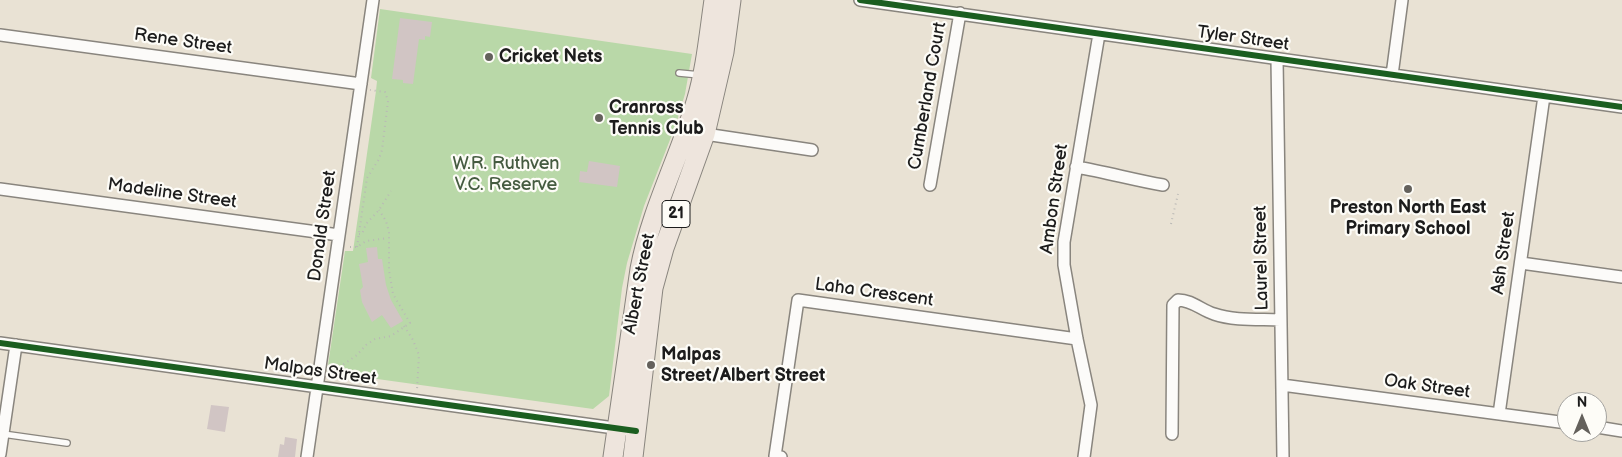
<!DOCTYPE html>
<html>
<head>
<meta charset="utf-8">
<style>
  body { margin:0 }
  #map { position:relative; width:1622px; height:457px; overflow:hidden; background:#e9e2d4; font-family:"Balsamiq Sans",sans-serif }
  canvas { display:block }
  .north { position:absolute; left:1557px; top:392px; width:50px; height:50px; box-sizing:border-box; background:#fdfcf7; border:1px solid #a3a29f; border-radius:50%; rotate:0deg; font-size:14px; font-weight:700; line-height:20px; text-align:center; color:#1c1c1c }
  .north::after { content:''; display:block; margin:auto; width:18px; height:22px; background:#64615c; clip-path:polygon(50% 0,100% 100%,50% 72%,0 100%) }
</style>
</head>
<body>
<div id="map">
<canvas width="1622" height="457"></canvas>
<div class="north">N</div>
</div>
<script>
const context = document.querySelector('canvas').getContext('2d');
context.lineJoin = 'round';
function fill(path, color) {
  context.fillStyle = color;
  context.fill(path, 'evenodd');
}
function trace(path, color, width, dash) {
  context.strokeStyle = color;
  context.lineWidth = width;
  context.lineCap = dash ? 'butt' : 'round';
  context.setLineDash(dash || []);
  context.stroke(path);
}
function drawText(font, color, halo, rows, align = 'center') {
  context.font = font + ' "Balsamiq Sans",sans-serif';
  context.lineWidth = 4.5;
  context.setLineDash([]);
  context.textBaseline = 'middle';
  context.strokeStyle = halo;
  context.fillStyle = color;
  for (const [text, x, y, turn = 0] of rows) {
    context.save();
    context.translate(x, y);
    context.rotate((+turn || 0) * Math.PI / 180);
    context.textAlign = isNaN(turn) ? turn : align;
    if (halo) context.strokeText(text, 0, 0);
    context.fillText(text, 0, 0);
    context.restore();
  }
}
fill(new Path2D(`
  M380,9L692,54L685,94L675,127L644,206L627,263L622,288L609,396L593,409L327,372L345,251H353L376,91L377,81L371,78Z`), '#b9d8a8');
fill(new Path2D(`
  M400,18L432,22L430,37L425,36V40L419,39L413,84L403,83V80L392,79Z
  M589,161L620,166L617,187L579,182L580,171L587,172Z
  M377,247L378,259H382L386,285L391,300L403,321L391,328L382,315L372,322L362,302L360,290L363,287L359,264L368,262L366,248Z
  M211,405L229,407L225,432L207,429Z
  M285,437L297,439L295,457H278L280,444L284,445Z`), '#d1c5c4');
const service = new Path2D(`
  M679,73L700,75
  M3,434L67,443`);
const minor = new Path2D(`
  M860,0L1622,107
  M0,35L361,84
  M1277,59L1283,457
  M1392,75L1402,0
  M705,134L812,150
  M1076,167C1106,172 1134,180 1163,185
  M930,185L960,13
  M0,189L339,235
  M1521,263L1622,277
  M0,343L636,431
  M1282,385L1567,423
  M1499,414L1544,96
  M1597,427L1622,431
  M1172,434L1173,305L1178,300C1192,300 1201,310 1214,314C1235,321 1259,319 1280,320
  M0,454L16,345
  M307,457L373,0
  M781,457L775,456L798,300L1077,339
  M1084,457L1091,405L1077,339L1064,265V242L1099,34`);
const trunk = new Path2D(`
  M613,457L640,269C651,211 679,158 696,102C706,69 709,34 714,0
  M633,457L653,288L664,248L705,134L724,52L731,0`);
trace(service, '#89857e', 8);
trace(minor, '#89857e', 14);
trace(trunk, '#89857e', 21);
trace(new Path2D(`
  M1171,224L1178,194
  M359,234H362L366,224L379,210L391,191
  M350,247H357L366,241L388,238
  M357,247L367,178L379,159L382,150L388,101L385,92L370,90
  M404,326L413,340L419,355L417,390
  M331,373L357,355L366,345L375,339L391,336L410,323L393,294L389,270V232L386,221L379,210`), '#b9b8b5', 2, [1, 4]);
trace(service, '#fcfbf9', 5.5);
trace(minor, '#fcfbf9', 11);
trace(trunk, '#eee5dd', 19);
trace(new Path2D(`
  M860,0L1622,107
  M0,343L636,431`), '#1b5e20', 6);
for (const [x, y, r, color] of [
  [489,57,5,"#64615c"],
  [599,118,5,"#64615c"],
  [1408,189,5,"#64615c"],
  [651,365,5,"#64615c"]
]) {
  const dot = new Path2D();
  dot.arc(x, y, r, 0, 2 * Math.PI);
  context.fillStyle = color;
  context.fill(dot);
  trace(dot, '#fdfcf7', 2);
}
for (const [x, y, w] of [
  [676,214,28]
]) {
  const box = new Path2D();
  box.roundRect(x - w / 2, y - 13.5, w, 27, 4);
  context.fillStyle = '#fdfcf7';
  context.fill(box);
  trace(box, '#1c1c1c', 1);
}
drawText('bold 16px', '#1c1c1c', null, [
  ["21",676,214]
]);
drawText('18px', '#1c1c1c', '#fdfcf7', [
  ["Tyler Street",1243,39,8],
  ["Rene Street",183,42,8],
  ["Cumberland Court",928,96,-80],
  ["Madeline Street",172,194,8],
  ["Ambon Street",1055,199,-82],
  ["Donald Street",323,226,-82],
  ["Ash Street",1504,253,-82],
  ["Laurel Street",1262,258,-91],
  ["Albert Street",640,284,-79],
  ["Laha Crescent",874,293,8],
  ["Malpas Street",320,372,8],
  ["Oak Street",1427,387,8]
]);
drawText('bold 18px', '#1c1c1c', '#fdfcf7', [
  ["Cricket Nets",499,57],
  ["Cranross",609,108],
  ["Tennis Club",609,129],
  ["Preston North East",1408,208,"center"],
  ["Primary School",1408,229,"center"],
  ["Malpas",661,355],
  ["Street/Albert Street",661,376]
], 'left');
drawText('18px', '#455b40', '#fdfcf7', [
  ["W.R. Ruthven",506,164],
  ["V.C. Reserve",506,185]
]);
</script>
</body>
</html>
